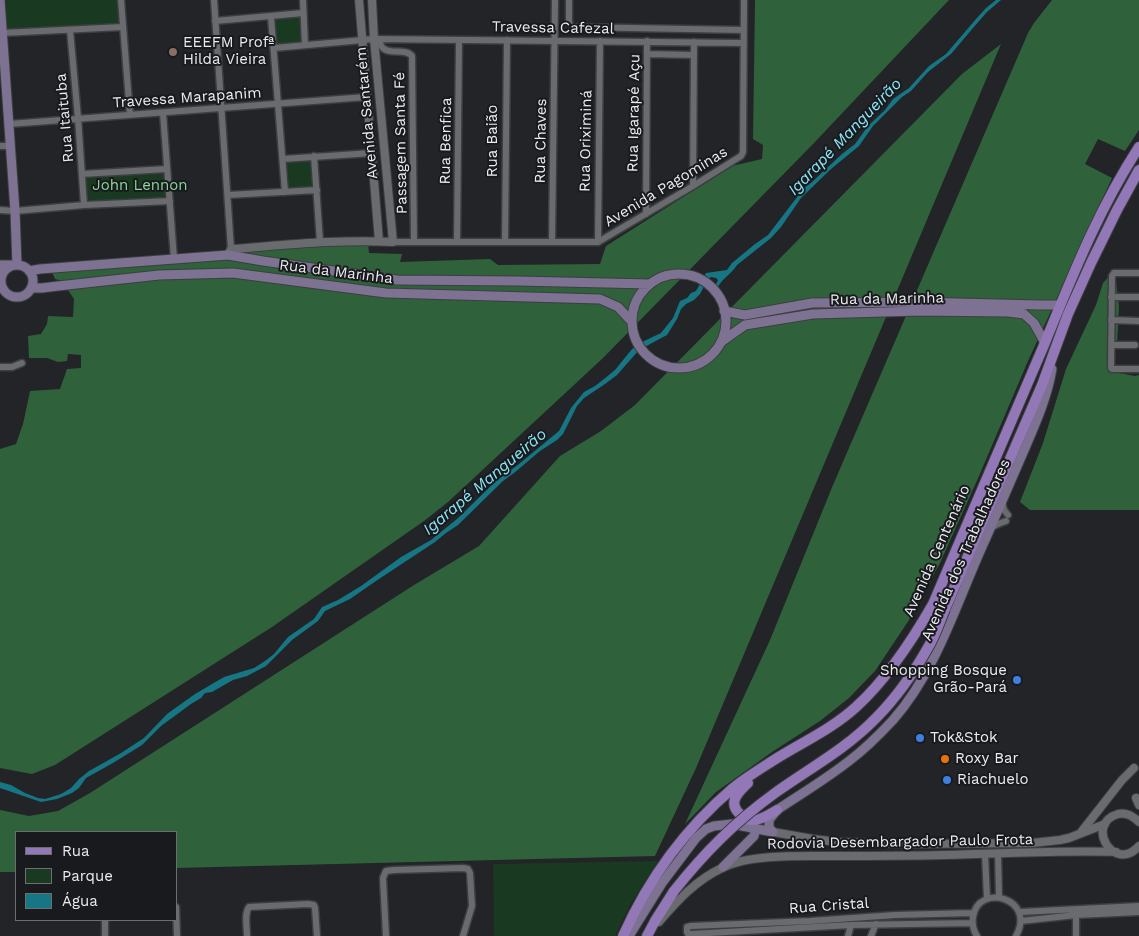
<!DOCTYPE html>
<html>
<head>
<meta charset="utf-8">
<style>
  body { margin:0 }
  #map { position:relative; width:1139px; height:936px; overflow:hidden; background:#222427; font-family:"Work Sans",sans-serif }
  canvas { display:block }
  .legend { position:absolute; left:15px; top:831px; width:162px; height:90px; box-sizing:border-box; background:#191a1e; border:1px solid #6d6e71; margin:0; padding:6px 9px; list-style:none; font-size:15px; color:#ebecee }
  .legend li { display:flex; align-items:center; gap:10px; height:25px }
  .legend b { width:25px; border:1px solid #6d6e71 }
</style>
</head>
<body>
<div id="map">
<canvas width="1139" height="936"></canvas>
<ul class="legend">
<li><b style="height:6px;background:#9278b6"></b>Rua</li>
<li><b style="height:14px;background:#193920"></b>Parque</li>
<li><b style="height:14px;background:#167683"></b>Água</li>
</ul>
</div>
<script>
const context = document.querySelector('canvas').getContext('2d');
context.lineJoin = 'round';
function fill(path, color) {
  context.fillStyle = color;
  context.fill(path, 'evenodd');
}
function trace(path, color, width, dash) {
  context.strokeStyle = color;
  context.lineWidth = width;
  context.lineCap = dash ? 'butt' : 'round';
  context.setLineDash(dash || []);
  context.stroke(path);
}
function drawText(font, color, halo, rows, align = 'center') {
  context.font = font + ' "Work Sans",sans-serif';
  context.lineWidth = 4;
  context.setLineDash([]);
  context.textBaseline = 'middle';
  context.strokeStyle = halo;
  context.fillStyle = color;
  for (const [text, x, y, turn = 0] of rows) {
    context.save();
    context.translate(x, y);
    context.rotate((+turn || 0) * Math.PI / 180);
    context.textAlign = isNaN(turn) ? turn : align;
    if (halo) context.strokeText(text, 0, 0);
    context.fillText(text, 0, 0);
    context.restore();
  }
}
fill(new Path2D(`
  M0,0H121L122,27L2,33Z
  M303,13L305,45L274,48L271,17Z
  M314,156L317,190L285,192L283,159Z
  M167,169L170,201L84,205L82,174Z
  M658,861L630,905L615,936H494L493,864Z`), '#193920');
fill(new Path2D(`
  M755,0H949L814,143L603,358L448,502L424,521L272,627L55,765L32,774L0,768V449L16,444L23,424L30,391L60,389L67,369L81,368V355L68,354L67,361L58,362L47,358H29L28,336L41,334L47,324L48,316L73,317L74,299L62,281L55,279L50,268L231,252L368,243L369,253L402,254L400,262L490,259L498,265L600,264L606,246L732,166L762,159L763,145L753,139Z
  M1052,0H1139V130L1125,151L1098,139L1085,164L1112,178L1028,361L979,476L940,563L909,620L875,671L849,698L820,721L772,752L716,792L685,824L770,640L833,485L1028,33L1034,23Z
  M1001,44L696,768L655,856L176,868V832H16V872H0V810L29,816L58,811L90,793L414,585L479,546L560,456L601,431L635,405L962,74Z
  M1112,273L1116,282L1119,306L1117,345L1113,356V372L1135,376L1139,375V510H1030L1020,502L1043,443L1066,369L1096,305L1103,283Z`), '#2f623b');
fill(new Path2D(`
  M996,0H1001L987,12L973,28L951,54L928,72L911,91L902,97L873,126L859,146L831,169L801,198L781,227L771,238L737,265C731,275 719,280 716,292L715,286L718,280L716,278L711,277L708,279L700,294L694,300L686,304L681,309L677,319L667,335L639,350L617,375L605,384L584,398L577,406L563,434L557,440L540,451L514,473L503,481L458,525L446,533L435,542L376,581L350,599L325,611L318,621L292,640L266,666L247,676L233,680L212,692L205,693L201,698L191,704L161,726L142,745L113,763L86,778L79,788L72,793L57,799L41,802L0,788V782L11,785L25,793L38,798L45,799L61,794L71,788L79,779L89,771L121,753L144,738L167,714L195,694L224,677L254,668L265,661L274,654L288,637L314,619L322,607L338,600L361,586L401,557L431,540L457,519L496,481L519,464L559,431L571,408L584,392L595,386L604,379L615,370L632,349L642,342L661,333L673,318L680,301L687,298L691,293L696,291L706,273L727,270L732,263L755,244L768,235L804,188L812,182L842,154L855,144L868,126L885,110L893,99L909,88L929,66L946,54L976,19L986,8Z`), '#167683');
const minor = new Path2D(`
  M121,0L130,115
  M214,0L231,249
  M303,0L305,45
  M569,0V22L570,25L573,27L743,30
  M271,17L285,192
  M215,21L303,13
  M70,30L78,118L84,205
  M2,33L122,27
  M378,39C379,40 381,46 382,47C389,56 405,47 412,56L414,242
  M274,48L374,39L743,43
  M647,54L694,55
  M163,113L174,259
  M9,124L366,97
  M0,146H10
  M314,156L320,242
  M283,159L372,153
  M82,174L167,169
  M693,186L694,42
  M228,195L317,190
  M0,210L15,211L84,205L170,201
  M646,214L647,41
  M393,242H598
  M457,242L459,40
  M505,242L507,40
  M552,242L555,0
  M598,242L693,186L741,156L743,152L744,0
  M598,242L600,41
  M1138,273H1114L1112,276L1111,368L1112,369H1138
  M1111,297H1138
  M1111,320L1139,321
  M1111,345H1135
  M0,367H12L22,363
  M1002,502L1004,510L1008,515
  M990,528L998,524L1006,521
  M985,854L987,898
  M998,854L999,897
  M176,907L177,936
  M1020,912L1139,906
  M1076,915V936
  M105,920V936
  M1021,921L1076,915L1139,912
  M972,923L851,925L691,934H688L687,932V927L691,926L810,921L895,915L973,913
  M247,936C247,927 244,914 249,907L308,904L314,905L315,908L317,936
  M386,936L383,878L386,871L394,870L463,868L468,869L470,873L472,906L463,936
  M848,936L851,925
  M871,936L876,924
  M977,936C973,930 972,924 973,917C978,882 1037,898 1016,936`);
const tertiary = new Path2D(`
  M359,0L379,241
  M228,255L231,249C285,245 338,239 393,242L374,39L372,0
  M1136,798L1139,805
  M1139,822C1133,816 1126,812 1118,814C1084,824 1114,874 1139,846
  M1082,831L1122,780L1134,768
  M773,832L813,839L838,842L912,844L1032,843L1060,840L1069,838L1105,824
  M659,922C677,901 696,880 722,868C749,854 800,856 831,856C869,856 907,856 945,855C1002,854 1059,850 1116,852`);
const secondary = new Path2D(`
  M0,265H17L15,211L0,0
  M1 281a16 16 0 1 1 32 0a16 16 0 1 1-32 0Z
  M29,271L40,269L228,255L263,261L397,280L518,281L650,284
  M632 321a47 47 0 1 1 94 0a47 47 0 1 1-94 0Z
  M31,288H42L58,286L159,275L233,273L386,293L600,299L618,307L631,321
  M724,311L745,315L812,303L917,302L1040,305H1060
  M721,342L745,325L813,314L919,311L1008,312L1024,314L1034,323L1045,343
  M773,832L769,828V820L777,810C801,794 826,779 849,761C865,749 880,734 893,720C938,669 958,598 986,538C998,510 1010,483 1022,455C1034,427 1047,399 1052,369
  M723,867L754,836L756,828
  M629,936L662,883L696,838L706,829L714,826L732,824L773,832`);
const primary = new Path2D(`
  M945,609L1042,385L1068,314L1091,263L1117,210L1139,170
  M748,783C743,788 737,793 735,799C731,810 745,821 755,820C763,819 770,814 777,810
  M623,936C648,880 686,828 733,788C745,778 760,769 774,760C801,743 832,729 856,707C887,679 913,639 933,604C970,518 1007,432 1044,345C1072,277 1098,210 1139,147
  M647,936L655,921L674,891`);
trace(minor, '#3d3e41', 9);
trace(tertiary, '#3d3e41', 10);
trace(secondary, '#3d3e41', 11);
trace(primary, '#3d3e41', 12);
trace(minor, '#696b6f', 6);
trace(tertiary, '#696b6f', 8);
trace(secondary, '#7e7293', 9);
trace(primary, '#9278b6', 10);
const primaryBridge = new Path2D(`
  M674,891C705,852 735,822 775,793C810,768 846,749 876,718C898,696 915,671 930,644C936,633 940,621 945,609`);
trace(primaryBridge, '#3d3e41', 12, []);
trace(primaryBridge, '#9278b6', 10);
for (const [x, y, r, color] of [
  [173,52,5,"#8d6e63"],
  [1017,680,5,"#3f7fe0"],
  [920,738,5,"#3f7fe0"],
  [945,759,5,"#e8710a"],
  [947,780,5,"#3f7fe0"]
]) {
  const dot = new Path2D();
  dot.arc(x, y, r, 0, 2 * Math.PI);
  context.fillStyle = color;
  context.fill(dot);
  trace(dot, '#191a1e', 2);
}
drawText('15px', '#ebecee', '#191a1e', [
  ["Travessa Cafezal",553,28,1],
  ["Travessa Marapanim",187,98,-4],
  ["Avenida Santarém",367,113,-95],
  ["Rua Igarapé Açu",634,113,-89],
  ["Rua Itaituba",65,118,-95],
  ["Rua Benfica",446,141,-89],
  ["Rua Baião",493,141,-90],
  ["Rua Chaves",541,141,-89],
  ["Rua Oriximiná",586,141,-89],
  ["Passagem Santa Fé",401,143,-91],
  ["Avenida Pagominas",666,187,-31],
  ["Rua da Marinha",336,272,7],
  ["Rua da Marinha",887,299,-1],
  ["Avenida dos Trabalhadores",966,550,-66],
  ["Avenida Centenário",937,551,-66],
  ["Rodovia Desembargador Paulo Frota",900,842,-1],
  ["Rua Cristal",829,906,-4]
]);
drawText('15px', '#ebecee', '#191a1e', [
  ["EEEFM Profª",183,43],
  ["Hilda Vieira",183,60],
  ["Shopping Bosque",1007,671,"right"],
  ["Grão-Pará",1007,688,"right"],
  ["Tok&Stok",930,738],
  ["Roxy Bar",955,759],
  ["Riachuelo",957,780]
], 'left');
drawText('15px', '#8ad699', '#191a1e', [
  ["John Lennon",140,186]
]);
drawText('italic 16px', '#8ae7f7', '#191a1e', [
  ["Igarapé Mangueirão",845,137,-46],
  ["Igarapé Mangueirão",485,482,-40]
]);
</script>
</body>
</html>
